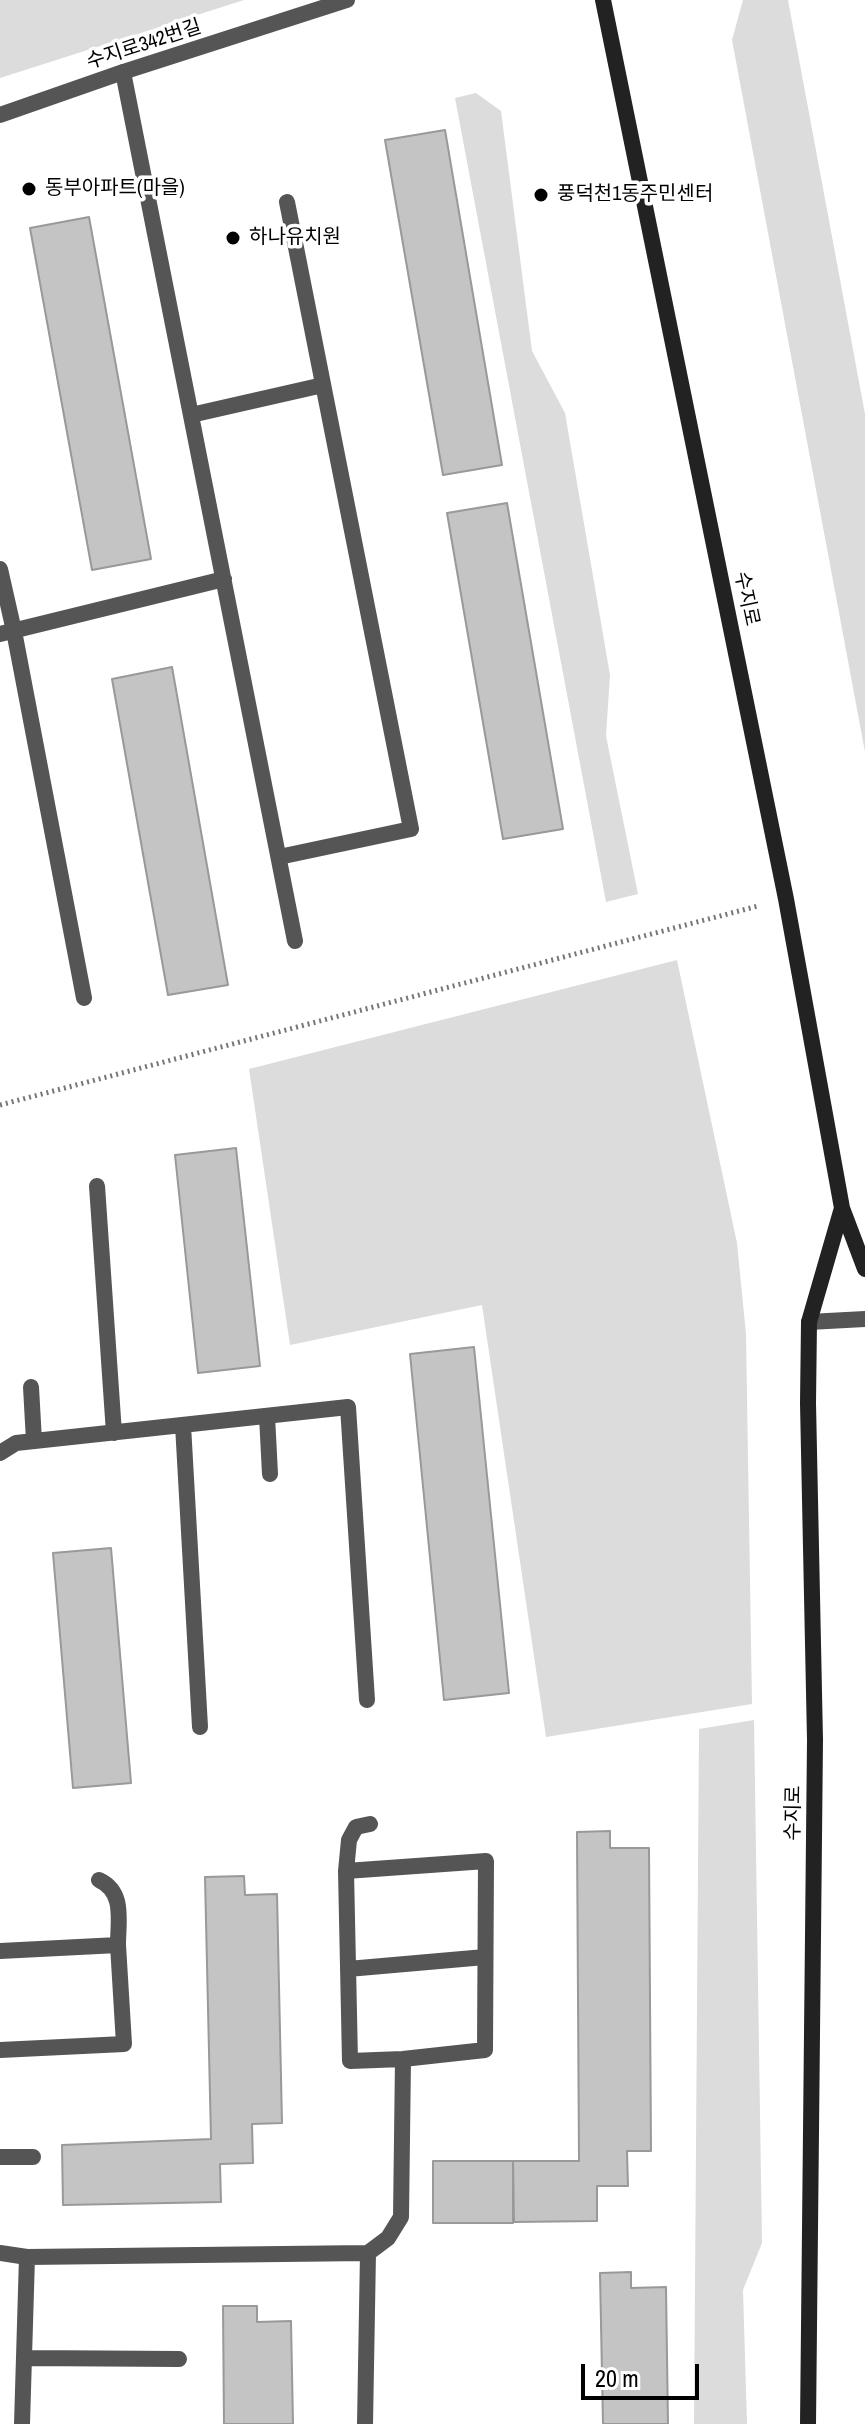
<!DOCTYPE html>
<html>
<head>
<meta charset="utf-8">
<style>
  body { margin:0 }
  #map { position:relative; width:865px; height:2424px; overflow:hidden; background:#fff; font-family:"Archivo Narrow",sans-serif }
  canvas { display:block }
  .scale { position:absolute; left:581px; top:2364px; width:118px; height:36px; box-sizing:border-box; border:4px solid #000; border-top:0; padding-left:10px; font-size:24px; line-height:28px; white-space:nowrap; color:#000; -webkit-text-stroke:6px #fff; paint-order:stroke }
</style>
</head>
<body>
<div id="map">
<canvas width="865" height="2424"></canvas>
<div class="scale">20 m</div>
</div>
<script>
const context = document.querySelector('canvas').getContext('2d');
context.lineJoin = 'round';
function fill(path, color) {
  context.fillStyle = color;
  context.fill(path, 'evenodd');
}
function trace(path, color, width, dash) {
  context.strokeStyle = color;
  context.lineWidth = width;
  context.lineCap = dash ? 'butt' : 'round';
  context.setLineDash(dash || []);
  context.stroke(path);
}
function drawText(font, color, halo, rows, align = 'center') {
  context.font = font + ' "Archivo Narrow","Noto Sans KR",sans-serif';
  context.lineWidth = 7;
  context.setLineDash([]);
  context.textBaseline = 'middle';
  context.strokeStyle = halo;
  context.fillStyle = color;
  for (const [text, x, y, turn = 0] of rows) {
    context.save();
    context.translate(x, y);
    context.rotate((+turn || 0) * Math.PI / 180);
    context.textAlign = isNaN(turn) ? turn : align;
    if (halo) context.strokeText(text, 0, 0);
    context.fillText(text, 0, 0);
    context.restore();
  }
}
fill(new Path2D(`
  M0,0H244L0,78Z
  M743,0H788L865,414V752L732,40Z
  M476,93L501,111L532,351L565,413L610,675L606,736L638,894L606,902L455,98Z
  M677,960L737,1243L746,1334L752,1704L546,1737L482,1305L290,1345L249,1069Z
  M754,1720L762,2243L743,2290L747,2424H694L699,1729Z`), '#dcdcdc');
const building = new Path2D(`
  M445,130L502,465L443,475L385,140Z
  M89,217L151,559L92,570L30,228Z
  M507,503L563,829L503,839L447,513Z
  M172,667L228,985L168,995L112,679Z
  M236,1148L260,1366L198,1373L175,1155Z
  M474,1347L509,1693L444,1700L410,1354Z
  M111,1548L131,1783L73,1788L53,1553Z
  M610,1831V1848H649L651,2151H627L628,2186H597V2221L514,2222L513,2161H579L577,1832Z
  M244,1876L245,1895L277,1894L282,2123L252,2124L253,2163L220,2164L221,2202L63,2205L62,2145L211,2139L205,1877Z
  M433,2161H513V2223H433Z
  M631,2272V2288L666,2287L668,2424H603L600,2273Z
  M223,2306H257V2322L291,2321L293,2424H224Z`);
fill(building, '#c4c4c4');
trace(building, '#999', 2);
trace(new Path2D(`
  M0,1105L758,906`), '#777', 5, [2, 4]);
trace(new Path2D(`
  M123,72L295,941
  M191,415L323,385
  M0,569L14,631L84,998
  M0,634L224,579
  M279,857L411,829L287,202
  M97,1186L114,1433
  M31,1387L34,1441
  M267,1416L270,1474
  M183,1425L200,1727
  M0,1453L16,1443L348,1407L367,1700
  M486,1861L485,2050L403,2059L350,2061L346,1871Z
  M346,1871L349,1840L356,1827L370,1824
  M99,1880C125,1892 118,1920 118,1945
  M0,1951L118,1945L124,2044L0,2050
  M348,1969L485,1957
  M0,2157H33
  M0,2253L27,2257L368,2253
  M24,2358L179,2359
  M22,2424L27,2257
  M365,2424L368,2253L388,2238L401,2217L403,2059`), '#555', 16);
trace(new Path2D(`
  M0,115L123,72L347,0
  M809,1322L865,1319`), '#555', 16);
trace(new Path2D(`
  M603,0L786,899L842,1208L865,1269
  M808,2424L815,1740L808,1403L809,1322L842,1208`), '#222', 16);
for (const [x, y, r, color] of [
  [29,189,8,"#000"],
  [541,195,8,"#000"],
  [233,238,8,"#000"]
]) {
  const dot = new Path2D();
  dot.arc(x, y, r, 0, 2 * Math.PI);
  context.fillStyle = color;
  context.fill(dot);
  trace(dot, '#fff', 3);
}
drawText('20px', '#000', '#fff', [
  ["수지로342번길",144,45,-18],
  ["수지로",746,599,78],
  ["수지로",794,1813,-89]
]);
drawText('20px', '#000', '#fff', [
  ["동부아파트(마을)",45,189],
  ["풍덕천1동주민센터",557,195],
  ["하나유치원",249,238]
], 'left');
</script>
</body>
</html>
